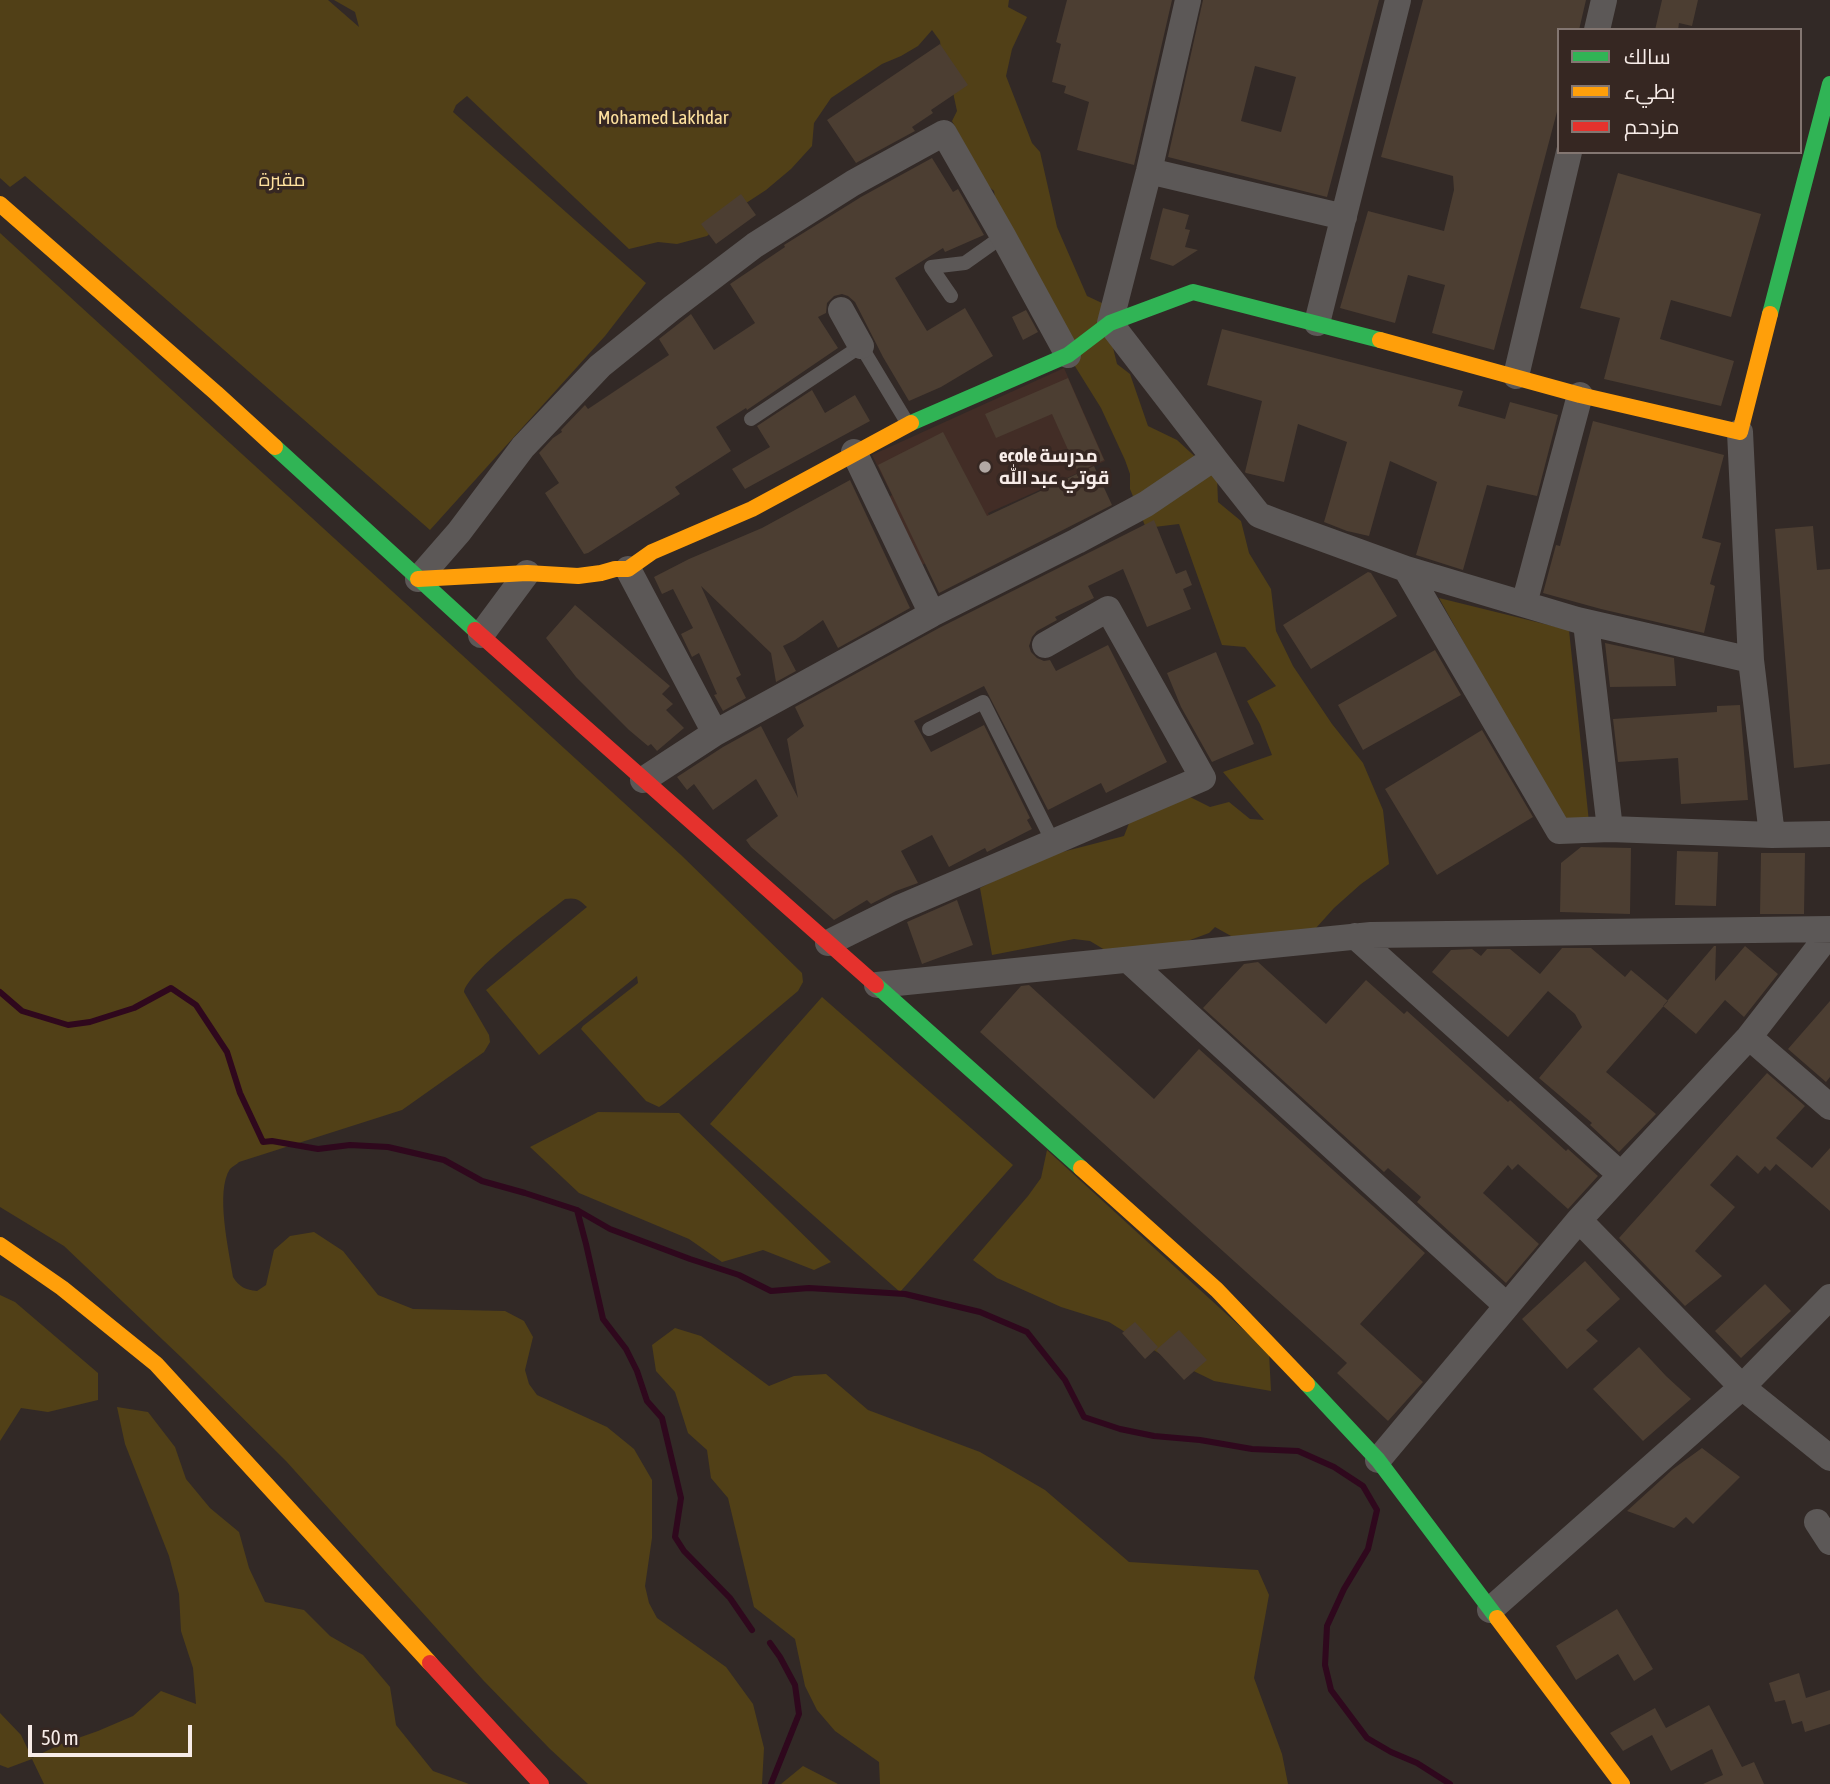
<!DOCTYPE html>
<html>
<head>
<meta charset="utf-8">
<style>
  body { margin:0 }
  #map { position:relative; width:1830px; height:1784px; overflow:hidden; background:#322926; font-family:"Asap Condensed",Cairo,sans-serif }
  canvas { display:block }
  .legend { position:absolute; left:1557px; top:28px; width:245px; height:126px; box-sizing:border-box; background:#362722; border:2px solid #837671; margin:0; padding:9px 12px; list-style:none; font-size:21px; color:#f7ece8 }
  .legend li { display:flex; align-items:center; gap:14px; height:35px }
  .legend b { width:35px; border:2px solid #837671 }
  .scale { position:absolute; left:28px; top:1725px; width:164px; height:32px; box-sizing:border-box; border:4px solid #f7ece8; border-top:0; padding-left:9px; font-size:21px; line-height:24px; white-space:nowrap; color:#f7ece8; -webkit-text-stroke:5px #362722; paint-order:stroke }
</style>
</head>
<body>
<div id="map">
<canvas width="1830" height="1784"></canvas>
<ul class="legend">
<li><b style="height:9px;background:#30b455"></b>سالك</li>
<li><b style="height:9px;background:#ff9f0a"></b>بطيء</li>
<li><b style="height:9px;background:#e5322d"></b>مزدحم</li>
</ul>
<div class="scale">50 m</div>
</div>
<script>
const context = document.querySelector('canvas').getContext('2d');
context.lineJoin = 'round';
function fill(path, color) {
  context.fillStyle = color;
  context.fill(path, 'evenodd');
}
function trace(path, color, width, dash) {
  context.strokeStyle = color;
  context.lineWidth = width;
  context.lineCap = dash ? 'butt' : 'round';
  context.setLineDash(dash || []);
  context.stroke(path);
}
function drawText(font, color, halo, rows, align = 'center') {
  context.font = font + ' "Asap Condensed",Cairo,sans-serif';
  context.lineWidth = 7;
  context.setLineDash([]);
  context.textBaseline = 'middle';
  context.strokeStyle = halo;
  context.fillStyle = color;
  for (const [text, x, y, turn = 0] of rows) {
    context.save();
    context.translate(x, y);
    context.rotate((+turn || 0) * Math.PI / 180);
    context.textAlign = isNaN(turn) ? turn : align;
    if (halo) context.strokeText(text, 0, 0);
    context.fillText(text, 0, 0);
    context.restore();
  }
}
fill(new Path2D(`
  M1064,368L1105,461L988,513L996,531L922,565L885,500L892,495L872,455Z`), '#422d26');
fill(new Path2D(`
  M0,0H328L359,27L355,12L334,0H1009L1008,7L1027,17L1012,49L1006,76L1032,143L1040,152L1057,227L1087,296L1102,303L1117,364L1130,374L1148,426L1177,440L1217,477L1218,502L1241,521L1249,553L1271,589L1276,631L1293,666L1332,724L1363,763L1383,810L1389,864L1361,884L1334,908L1316,928L1240,941L1215,927L1209,933L1182,943L1105,950L1090,941L1074,939L992,955L980,888L1039,858L1124,836L1135,808L1190,797L1210,807L1229,802L1250,819L1264,820L1223,772L1272,755L1260,724L1247,701L1276,686L1245,647L1222,645L1179,524L1146,528L1130,489V474L1125,460L1101,408L1068,355L996,205L994,191L986,184L952,121L957,111L951,83L942,59L940,41L932,30L918,46L901,56L882,64L831,98L814,123L812,146L791,169L766,190L740,207L707,236L677,244L658,242L629,249L467,96L456,105L453,112L646,283L605,336L430,530L25,176L10,187L0,178Z
  M0,233L681,855L802,973L803,982L798,991L665,1103L659,1107L646,1101L581,1029L583,1026L638,983L637,976L539,1055L486,990L587,907C580,900 576,897 565,899C546,914 467,972 464,992L489,1035L490,1042L484,1052L402,1110L239,1162C237,1164 232,1167 230,1169C215,1191 229,1251 233,1277C239,1287 246,1290 257,1291L266,1285L274,1250L290,1236L314,1232L343,1251L378,1295L413,1309L505,1311L524,1321L533,1337L525,1370L529,1384L537,1395L607,1427L634,1449L652,1480V1538L645,1586L649,1603L657,1618L726,1667L753,1704L764,1748L762,1784H588L550,1749L483,1680L286,1461L183,1359L64,1246L0,1207Z
  M1439,598L1569,630L1589,822L1567,828Z
  M822,997L1013,1165L900,1292L710,1124Z
  M598,1112L679,1113L831,1262L814,1270L763,1250L722,1262L689,1239L579,1193L530,1147Z
  M1047,1150L1269,1353L1271,1391L1214,1381L1165,1357L1109,1322L1061,1307L997,1278L973,1260L1028,1196L1041,1178Z
  M0,1295L15,1302L98,1373V1400L48,1412L21,1408L0,1441Z
  M675,1328L701,1336L769,1386L794,1376L826,1374L868,1410L980,1452L1045,1490L1129,1562L1258,1570L1269,1595L1254,1678L1282,1754L1288,1784H880L879,1762L835,1731L817,1710L805,1686L795,1639L754,1607L728,1498L711,1478L707,1450L688,1433L675,1392L656,1371L652,1345Z
  M117,1407L148,1412L175,1447L186,1479L210,1508L239,1532L249,1568L265,1602L304,1610L330,1636L363,1655L390,1687L396,1725L433,1771L469,1784H44L32,1759L8,1768L0,1765V1713L21,1735L32,1758L61,1744L98,1731L133,1716L161,1691L196,1704L193,1668L181,1631L179,1594L169,1556L125,1444Z
  M803,1766L838,1784H781Z`), '#514017');
trace(new Path2D(`
  M0,992L22,1011L68,1025L90,1022L134,1008L171,988L196,1005L227,1052L240,1093L263,1142L272,1141L318,1149L350,1145L388,1147L444,1160L482,1181L525,1193L577,1210L610,1229L690,1259L739,1275L771,1291L809,1288L905,1294L980,1312L1027,1332L1065,1380L1084,1417L1120,1429L1154,1436L1200,1440L1252,1449L1298,1451L1334,1467L1363,1486L1377,1510L1368,1549L1344,1589L1327,1626L1325,1665L1331,1690L1367,1738L1391,1752L1417,1763L1450,1784
  M577,1210L586,1244L603,1319L626,1349L637,1371L647,1401L662,1418L681,1498L675,1537L684,1551L730,1598L752,1630
  M770,1643L780,1657L795,1685L799,1714L771,1784`), '#2f081d', 6);
fill(new Path2D(`
  M1067,0H1172L1134,165L1077,150L1089,102L1064,93L1066,86L1052,82L1061,44L1056,42Z
  M1203,0H1379L1327,197L1168,157ZM1255,66L1296,77L1281,132L1241,121Z
  M1423,0H1586L1579,30H1559V104L1494,350L1432,333L1445,285L1408,275L1395,323L1340,308L1368,211L1444,231L1454,190L1453,176L1381,157Z
  M1662,0H1698L1692,26L1679,23L1678,30H1655Z
  M940,44L968,85L931,110L933,113L912,127L915,131L856,163L827,120Z
  M932,158L953,192L958,189L984,235L945,252L943,248L895,278L927,331L965,308L993,356L941,387L909,401L883,357L855,302L848,296L842,294L834,296L827,303L826,313L818,317L838,348L747,410L746,408L716,427L731,451L675,487L680,494L588,553L584,554L545,493L559,483L539,453L553,438L562,432L561,430L585,405L588,409L669,355L659,339L691,314L714,350L755,323L730,284L785,247L784,245L861,197Z
  M1618,173L1761,214L1731,317L1671,300L1660,339L1734,361L1721,406L1604,379L1620,318L1580,308Z
  M741,194L756,215L716,244L701,224Z
  M1163,208L1189,215L1185,229L1190,230L1185,247L1198,250L1173,266L1150,259Z
  M1026,310L1038,332L1023,340L1012,317Z
  M1222,329L1463,391L1458,406L1505,419L1510,402L1558,415L1537,496L1487,485L1463,570L1416,555L1437,482L1390,461L1369,536L1347,531L1324,522L1347,442L1298,424L1284,482L1246,473L1245,472L1262,401L1207,385Z
  M1068,378L1104,460L1078,472L1052,414L996,438L985,414Z
  M812,390L825,413L855,395L870,421L745,489L732,469L770,447L757,426Z
  M1593,421L1724,455L1702,538L1721,543L1710,584L1715,586L1704,633L1601,609L1543,593L1556,545L1560,546Z
  M943,432L987,516L1094,466L1112,505L939,593L878,465Z
  M850,480L910,608L838,648L823,620L795,640L783,646L796,671L776,682L771,653L701,586L741,675L736,678L746,698L723,711L714,695L717,694L699,653L692,657L681,634L693,628L673,589L662,594L654,577L689,559L762,528Z
  M1154,520L1176,574L1186,570L1192,585L1183,589L1191,609L1147,627L1123,569L1088,586L1094,598L1055,617L1057,620L1037,631L1032,637L1029,646L1031,652L1037,658L1044,661L1050,660L1056,671L1108,645L1167,762L1106,793L1101,783L1048,810L984,686L914,721L931,752L984,725L1030,818L1027,820L1032,829L987,852L985,848L949,867L932,835L901,851L918,883L896,891L871,904L867,900L834,920L751,847L746,840L778,816L756,779L713,810L694,784L687,790L677,777L723,747L761,726L798,798L787,739L804,726L795,707L939,628Z
  M1813,526L1817,570L1830,569V764L1794,768L1775,529Z
  M1368,572L1371,573L1397,616L1311,669L1283,625Z
  M575,605L670,686L662,694L673,704L666,710L684,728L657,751L651,744L648,746L629,730L576,677L546,638Z
  M1605,643L1674,658L1676,686L1610,687Z
  M1435,650L1461,695L1363,750L1338,705Z
  M1216,652L1254,744L1212,762L1181,707L1167,673Z
  M1740,705L1748,800L1681,804L1678,758L1618,762L1613,719L1717,712V706Z
  M1482,730L1533,817L1437,875L1385,789Z
  M1581,847L1631,848L1630,914L1560,912L1561,863Z
  M1677,851L1718,852L1716,906L1675,905Z
  M1761,853H1805L1804,914H1760Z
  M957,900L973,945L922,964L907,922Z
  M1714,946H1716L1715,981L1745,946L1778,974L1744,1017L1725,1000L1696,1034L1663,1006Z
  M1562,948H1591L1625,977L1631,970L1668,1001L1606,1072L1656,1114L1619,1152L1590,1125L1592,1123L1539,1078L1582,1027L1575,1014L1548,991L1508,1037L1432,972L1451,950L1472,949L1481,956L1487,949H1510L1540,974Z
  M1258,962L1326,1024L1366,980L1404,1014L1407,1011L1508,1102L1510,1100L1566,1151L1568,1149L1598,1176L1568,1209L1518,1164L1512,1170L1508,1165L1483,1193L1539,1244L1506,1283L1417,1202L1421,1197L1388,1168L1384,1172L1203,1008L1244,964Z
  M1029,985L1154,1099L1199,1049L1425,1253L1360,1324L1423,1382L1388,1421L1337,1373L1347,1363L980,1032L1021,986Z
  M1830,1001V1077L1826,1082L1788,1049Z
  M1767,1073L1805,1106L1776,1138L1812,1168L1830,1148V1211L1776,1164L1770,1171L1765,1166L1758,1174L1737,1155L1710,1185L1735,1207L1695,1251L1722,1276L1685,1306L1619,1238Z
  M1585,1261L1620,1299L1586,1330L1598,1341L1567,1369L1522,1319Z
  M1765,1284L1791,1311L1741,1358L1715,1331Z
  M1135,1322L1158,1347L1145,1359L1122,1333Z
  M1179,1330L1207,1360L1184,1380L1156,1350Z
  M1639,1347L1666,1376L1691,1399L1643,1441L1593,1389Z
  M1702,1448L1740,1477L1693,1524L1686,1517L1674,1528L1627,1511L1673,1469Z
  M1617,1609L1653,1669L1634,1681L1618,1654L1576,1680L1556,1646Z
  M1799,1673L1806,1698L1830,1690V1724L1805,1732L1802,1721L1792,1724L1785,1700L1775,1702L1769,1683Z
  M1709,1705L1742,1767L1754,1762L1764,1784H1703L1723,1775L1712,1749L1671,1771L1652,1735L1623,1751L1610,1733L1655,1708L1666,1728Z`), '#4c3e32');
trace(new Path2D(`
  M951,296L931,267L965,263L1003,236
  M751,419L861,346L908,424
  M929,729L983,702L1053,842`), '#5c5857', 14);
trace(new Path2D(`
  M1597,30L1604,0
  M1149,171L1344,217
  M841,310L861,346
  M1317,323L1398,0
  M1516,376L1569,152
  M1740,432L1751,660
  M854,452L932,614
  M1214,458L1259,515L1277,522L1406,569L1577,620L1751,660L1772,835L1830,834
  M628,569L715,733
  M1406,569L1559,831L1610,829
  M418,579L459,532L523,447L600,366L672,308L755,245L853,183L944,133L1003,236L1068,355
  M1524,604L1580,395
  M1577,620L1586,623L1610,829L1772,835
  M481,635L527,573
  M643,780L715,733L932,614L1077,541L1146,504L1214,458L1110,323L1149,171L1188,0
  M1355,936L1620,1174
  M828,943L899,908L1203,778L1108,609L1045,645
  M1128,960L1507,1306
  M877,985L1371,935L1830,929
  M1749,1037L1830,1107
  M1579,1220L1742,1387L1830,1458
  M1378,1460L1579,1220L1749,1037L1830,933
  M1817,1522L1830,1542
  M1490,1610L1742,1387L1830,1297`), '#5c5857', 26);
trace(new Path2D(`
  M1770,314L1830,84
  M911,423L1068,355L1110,323L1193,292L1380,340
  M275,447L475,630
  M876,985L1081,1168
  M1307,1384L1378,1460L1497,1618`), '#30b455', 16);
trace(new Path2D(`
  M0,204L216,393L275,447
  M1380,340L1580,395L1740,432L1770,314
  M418,579L527,573L578,576L601,573L615,569H628L652,552L752,509L911,423
  M1081,1168L1217,1290L1307,1384
  M0,1245L62,1288L156,1364L430,1663
  M1497,1618L1622,1784`), '#ff9f0a', 16);
trace(new Path2D(`
  M475,630L876,985
  M430,1663L541,1784`), '#e5322d', 16);
for (const [x, y, r, color] of [
  [985,467,7,"#b2a8a4"]
]) {
  const dot = new Path2D();
  dot.arc(x, y, r, 0, 2 * Math.PI);
  context.fillStyle = color;
  context.fill(dot);
  trace(dot, '#362722', 2.5);
}
drawText('19px', '#fee19e', '#362722', [
  ["Mohamed Lakhdar",663,118],
  ["مقبرة",282,180]
]);
drawText('bold 19px', '#f7ece8', '#362722', [
  ["ecole مدرسة",999,456],
  ["قوتي عبد الله",999,478]
], 'left');
</script>
</body>
</html>
